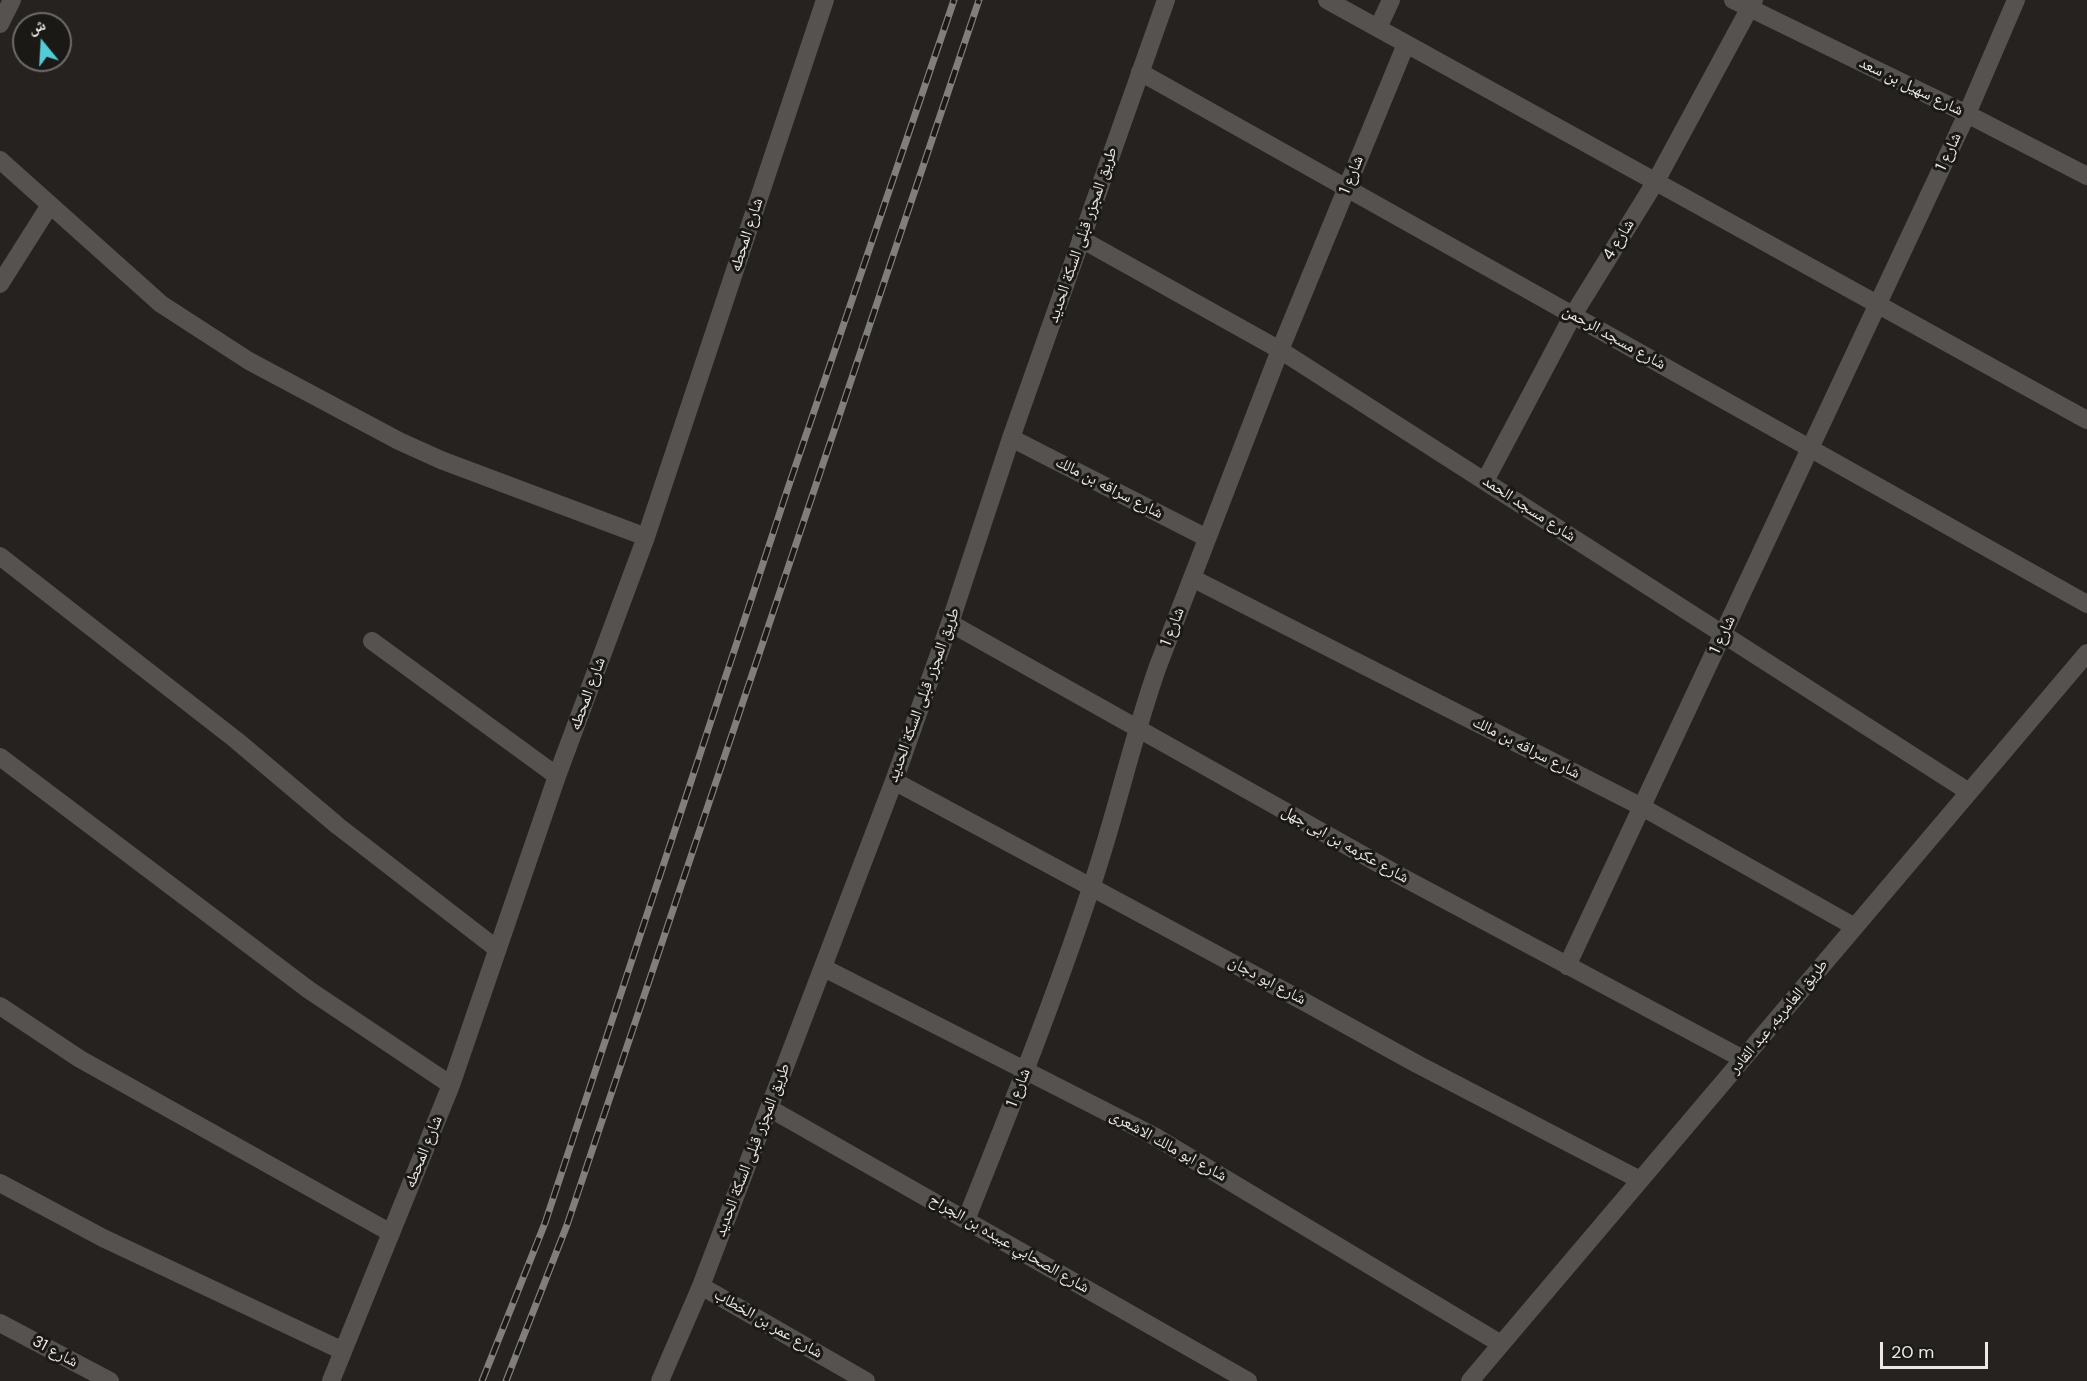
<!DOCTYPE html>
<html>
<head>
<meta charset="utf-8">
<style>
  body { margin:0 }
  #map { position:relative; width:2087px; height:1381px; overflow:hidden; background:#252220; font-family:"DM Sans","Noto Naskh Arabic",sans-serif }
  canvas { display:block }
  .north { position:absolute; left:12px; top:12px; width:60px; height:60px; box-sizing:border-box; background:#1b1916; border:2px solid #6e6c6a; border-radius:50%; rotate:342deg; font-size:16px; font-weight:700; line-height:24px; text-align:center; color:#ebe9e7 }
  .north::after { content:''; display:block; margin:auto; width:21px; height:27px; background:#52ccd6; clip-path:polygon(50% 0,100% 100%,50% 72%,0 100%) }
  .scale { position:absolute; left:1880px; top:1342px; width:108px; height:27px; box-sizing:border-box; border:3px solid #ebe9e7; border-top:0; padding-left:8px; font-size:18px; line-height:21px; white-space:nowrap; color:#ebe9e7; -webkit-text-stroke:4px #1b1916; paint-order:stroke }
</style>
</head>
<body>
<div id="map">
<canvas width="2087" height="1381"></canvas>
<div class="north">ش</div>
<div class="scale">20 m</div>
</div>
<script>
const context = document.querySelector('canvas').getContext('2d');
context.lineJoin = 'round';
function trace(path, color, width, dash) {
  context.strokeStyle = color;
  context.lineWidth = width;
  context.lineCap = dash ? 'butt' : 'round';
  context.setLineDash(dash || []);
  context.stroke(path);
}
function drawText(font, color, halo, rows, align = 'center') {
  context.font = font + ' "DM Sans","Noto Naskh Arabic",sans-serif';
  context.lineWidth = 6;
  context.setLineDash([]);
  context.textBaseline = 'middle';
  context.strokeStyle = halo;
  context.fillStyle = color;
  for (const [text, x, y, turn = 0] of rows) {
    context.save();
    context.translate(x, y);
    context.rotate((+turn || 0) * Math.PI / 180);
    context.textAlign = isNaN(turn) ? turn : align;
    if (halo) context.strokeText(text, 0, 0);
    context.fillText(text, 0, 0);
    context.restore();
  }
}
trace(new Path2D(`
  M1327,0L2087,420
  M1733,0L1967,114L2087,176
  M0,24L12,0
  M1378,28L1391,0
  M1140,72L2087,604
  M0,160L161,304L249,361L399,441L441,460L646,537
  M1081,239L1280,350L1969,792
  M0,284L50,205
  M1011,438L1207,538
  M1485,481L1573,315L1656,181L1754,0
  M0,556L236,740L338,826L497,949
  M1192,578L1642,807L1855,927
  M950,623L1404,878L1743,1059
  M372,641L557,776
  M0,757L309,990L451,1085
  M894,781L1301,1000L1417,1064L1640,1180
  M1567,966L1967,114L2016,0
  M824,968L1154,1136L1501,1344
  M0,1006L80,1059L391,1233
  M769,1108L1248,1381
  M0,1183L103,1238L343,1351
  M966,1220C1010,1110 1054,1000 1091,888C1116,815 1132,739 1158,666L1280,350L1406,44
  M701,1286L866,1381
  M0,1323L110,1381
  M331,1381L451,1085L557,776L646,537L825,0
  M660,1381L701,1286L894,781L950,623L1011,438L1166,0
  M1470,1381L2087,653`), '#55524f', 18);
const rail = new Path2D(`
  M482,1381L545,1223L788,488L954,0
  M506,1381L567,1225L979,0`);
trace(rail, '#817f7d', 7);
trace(rail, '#1b1916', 4.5, [14]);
drawText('16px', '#ebe9e7', '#1b1916', [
  ["شارع سهيل بن سعد",1911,87,26],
  ["شارع 1",1949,152,-65],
  ["شارع 1",1352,175,-68],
  ["شارع المحطه",747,235,-72],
  ["طريق المجزر قبلى السكة الحديد",1083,235,-71],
  ["شارع 4",1619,240,-58],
  ["شارع مسجد الرحمن",1614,338,29],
  ["شارع سراقه بن مالك",1109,488,27],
  ["شارع مسجد الحمد",1529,509,33],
  ["شارع 1",1173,627,-69],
  ["شارع 1",1723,635,-65],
  ["شارع المحطه",588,694,-70],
  ["طريق المجزر قبلى السكة الحديد",924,695,-70],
  ["شارع سراقه بن مالك",1526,748,27],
  ["شارع عكرمه بن ابى جهل",1345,845,29],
  ["شارع ابو دجان",1267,981,28],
  ["طريق العامريه, عبد القادر",1779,1017,-50],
  ["شارع 1",1019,1088,-69],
  ["شارع ابو مالك الاشعرى",1168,1146,29],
  ["طريق المجزر قبلى السكة الحديد",753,1150,-69],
  ["شارع المحطه",424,1152,-68],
  ["شارع الصحابي عبيده بن الجراح",1009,1244,30],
  ["شارع عمر بن الخطاب",768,1324,30],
  ["شارع 31",55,1352,28]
]);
</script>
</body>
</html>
